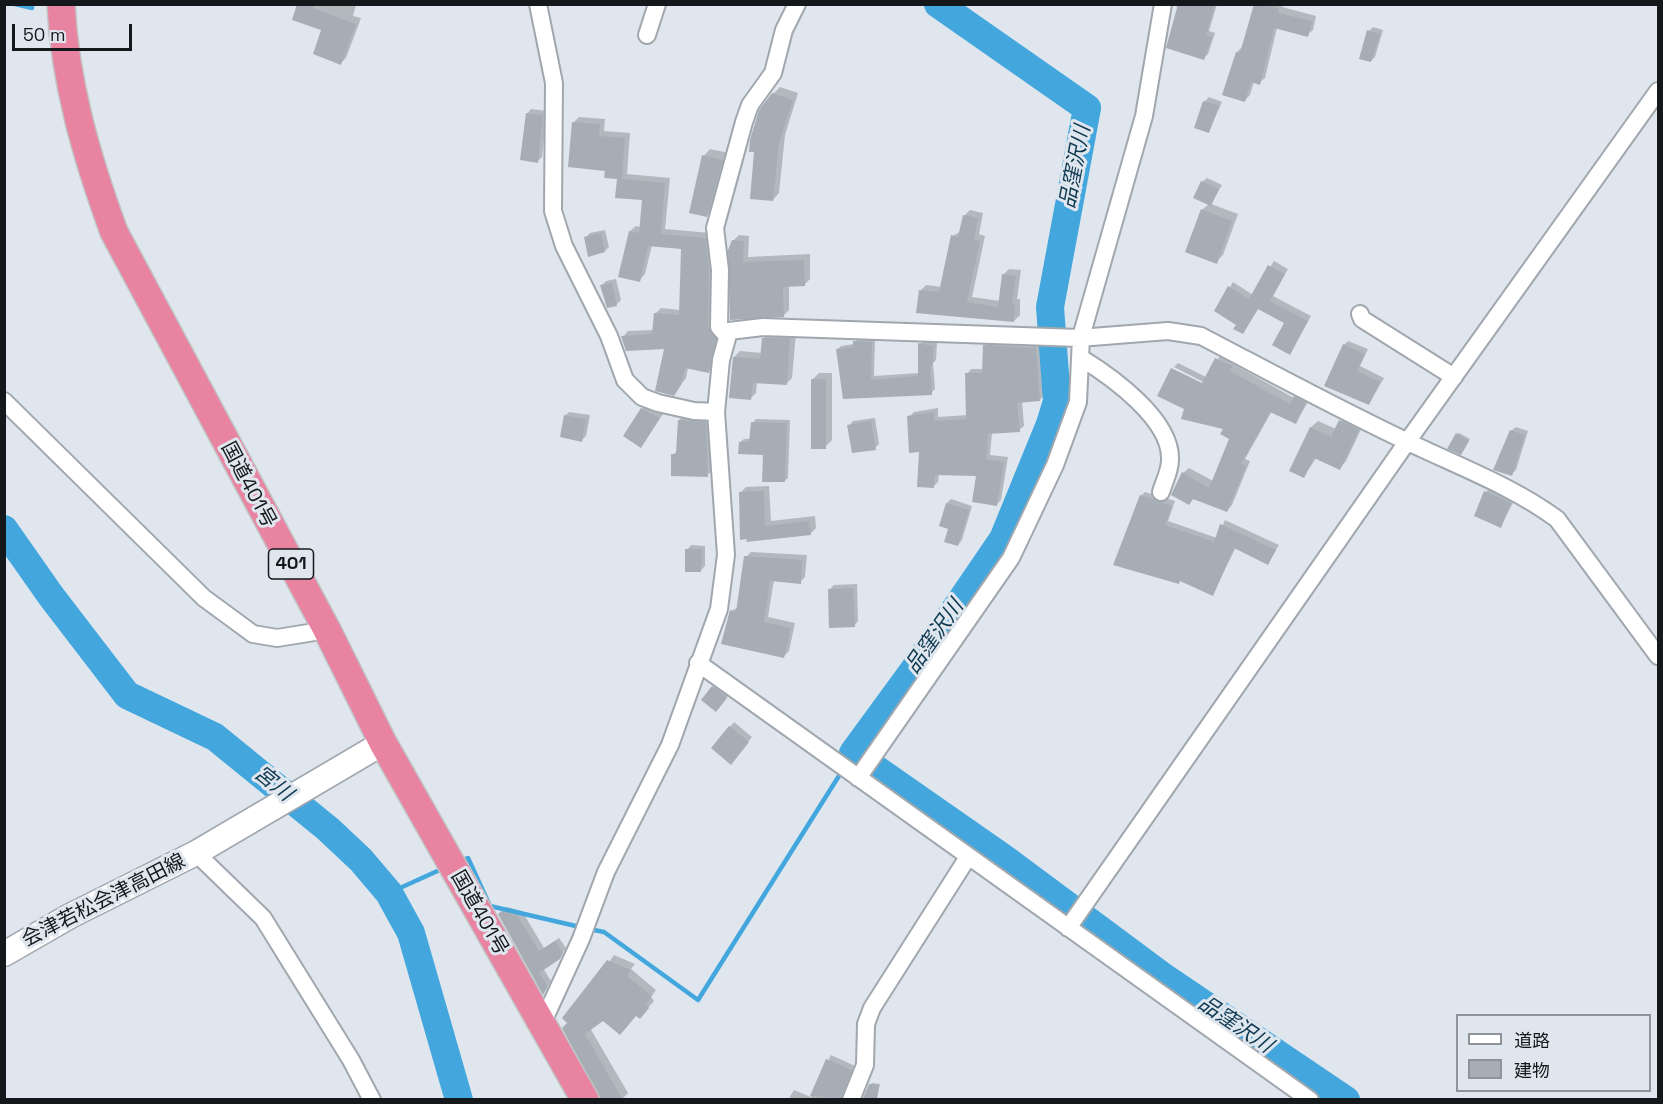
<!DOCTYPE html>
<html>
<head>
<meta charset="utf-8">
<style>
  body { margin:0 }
  #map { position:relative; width:1663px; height:1104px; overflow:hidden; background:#dfe6ee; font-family:"Space Grotesk","Noto Sans JP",sans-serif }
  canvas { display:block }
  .frame { position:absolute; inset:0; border:6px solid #15181a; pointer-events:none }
  .legend { position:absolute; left:1456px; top:1014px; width:195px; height:78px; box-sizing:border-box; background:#dfe6ee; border:2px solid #8e9499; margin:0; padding:8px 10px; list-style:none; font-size:18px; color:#15181a }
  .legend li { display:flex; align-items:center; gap:12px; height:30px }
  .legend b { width:30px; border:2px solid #8e9499 }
  .scale { position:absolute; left:12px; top:24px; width:120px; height:27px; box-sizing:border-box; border:3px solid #15181a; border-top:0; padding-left:8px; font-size:18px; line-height:21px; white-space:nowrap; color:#15181a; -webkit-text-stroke:4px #dfe6ee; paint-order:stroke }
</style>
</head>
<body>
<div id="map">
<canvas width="1663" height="1104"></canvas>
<div class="frame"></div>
<ul class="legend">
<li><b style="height:8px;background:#fff"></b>道路</li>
<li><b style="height:16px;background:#a6adb4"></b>建物</li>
</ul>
<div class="scale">50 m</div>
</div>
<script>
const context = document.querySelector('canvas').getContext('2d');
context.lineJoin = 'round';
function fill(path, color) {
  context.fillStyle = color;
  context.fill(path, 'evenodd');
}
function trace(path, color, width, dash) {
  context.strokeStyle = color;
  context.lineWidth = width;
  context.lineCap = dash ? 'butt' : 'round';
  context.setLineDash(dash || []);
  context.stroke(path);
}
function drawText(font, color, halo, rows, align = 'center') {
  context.font = font + ' "Space Grotesk","Noto Sans JP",sans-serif';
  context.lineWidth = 6;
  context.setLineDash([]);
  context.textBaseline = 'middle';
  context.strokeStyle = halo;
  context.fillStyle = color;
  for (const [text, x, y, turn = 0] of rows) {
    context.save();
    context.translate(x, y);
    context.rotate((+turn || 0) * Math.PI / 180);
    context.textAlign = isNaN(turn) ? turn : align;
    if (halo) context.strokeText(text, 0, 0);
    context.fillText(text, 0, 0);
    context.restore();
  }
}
fill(new Path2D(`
  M298,4H356L353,16L361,18L346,58L341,63L323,29Z
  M1175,4H1217L1209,31L1215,33L1208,54L1204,58Z
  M1256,4H1283L1282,7L1316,16L1313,30L1307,35L1277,28L1265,78L1259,83L1254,81L1250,95L1245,100L1237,52L1242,47Z
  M1373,27L1383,30L1375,57L1371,61L1369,31Z
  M780,87L798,93L785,135L779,193L773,200L756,151L773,94Z
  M1209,97L1222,102L1209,131L1204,102Z
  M531,109L547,111L542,157L538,161L527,114Z
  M579,117L605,119L604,131L630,133L627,174L670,178L665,229L711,233L721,333L714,366L709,371L688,367L686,378L674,394L666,347L623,337L628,331L654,330L655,314L661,308L680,310L683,247L652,245L645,274L640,280L630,231L636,226L641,227L643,199L606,169L574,122Z
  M710,149L729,153L713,209L707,216L704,156Z
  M1207,178L1222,185L1211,204L1238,214L1223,255L1216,262L1202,210L1209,204L1202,182Z
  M970,210L983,213L979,234L985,236L972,297L1000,301L1003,275L1009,269L1021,270L1017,299H1020V315L1014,321L920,291L926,285L942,287L953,236L961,231L964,216Z
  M605,230L609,247L605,251L585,238L590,233Z
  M739,235L749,236L748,257L810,254V279L804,285H789V310L783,316L731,319L733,241Z
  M1274,261L1288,269L1273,296L1311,316L1290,353L1286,322L1259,308L1242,332L1238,324L1216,311L1233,282L1253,295Z
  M616,279L621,300L617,304L608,306L602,285L606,281Z
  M770,332L796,333L792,378L786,384L757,382L756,393L750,399L734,357L740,351L762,353L764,338Z
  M858,338L875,339L874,376L919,373L920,344L924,340L937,343L936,360L933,363L935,389L931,393L845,397L837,350L841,346L854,344Z
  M989,341L1040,344L1044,395L1040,400L1022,401L1024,426L1019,430L992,433L990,455L1008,457L1001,500L996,505L978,475L939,474L938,482L934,486L909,417L914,412L938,408V417L968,415L967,374L971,369H984L985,346Z
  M1348,341L1368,349L1360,366L1384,378L1369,404L1344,345Z
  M1222,353L1237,360L1235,365L1294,398L1300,392L1311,397L1296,422L1272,411L1245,459L1250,461L1232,505L1227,511L1194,498L1189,503L1183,473L1189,468L1213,481L1231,438L1208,387L1209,385L1174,367L1178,363L1206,377Z
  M819,373H832V440L825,447L812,380Z
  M646,405L663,414L641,446L642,409Z
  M569,412L590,415L586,436L582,440L565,416Z
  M1347,414L1364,423L1346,461L1340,468L1317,457L1304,476L1291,470L1311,427L1318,421L1336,429Z
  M684,416L710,418L712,471L707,475L673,455L677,451L679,420Z
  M875,418L879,444L875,448L849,426L853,421Z
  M756,419L790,420L788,478L784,481L764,453L740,442L744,439H751L753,423Z
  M1516,427L1528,431L1516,470L1512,474L1511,431Z
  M1459,433L1470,439L1463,451L1457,434Z
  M769,486L771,521L815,516L816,528L810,534L748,540L740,493L746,487Z
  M1490,488L1515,499L1501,526L1486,492Z
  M1145,492L1175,501L1168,521L1217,538L1225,520L1279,545L1268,563L1236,547L1213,594L1141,496Z
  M951,499L972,506L962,540L958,545L950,528L947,503Z
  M691,545L705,546V566L701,570L687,550Z
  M751,552L807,555L805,577L800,582L774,580L768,617L795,623L789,651L783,657L731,611L739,607L746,557Z
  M857,584L858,621L854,626L830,589L834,585Z
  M718,683L730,693L720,706L713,687Z
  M734,722L752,737L735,759L713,748Z
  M507,907L522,911L544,948L559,938L566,948L559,958L543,968L551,981L544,992L499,914Z
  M614,955L635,964L631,969L656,990L651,997L654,1001L645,1011L603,1019L590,1028L628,1093L621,1100H601L600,1092L564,1028Z
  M831,1055L855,1066L844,1100H788L794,1090L811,1097Z
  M872,1083L880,1084L877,1097L870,1085Z`), '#0003');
trace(new Path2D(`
  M15,4L32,8V4
  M846,764L853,753
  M460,861L468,858L490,906L580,927
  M389,893L444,868
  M589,929L604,932L698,1000L842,771`), '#43a7de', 4.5);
trace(new Path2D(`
  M938,4L1087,108L1050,307L1057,401L1050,424L1003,539L913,671L853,753L1005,859L1161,975L1346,1100
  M4,529L51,596L127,695L215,737L328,829L361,860L389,893L411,933L459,1100`), '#43a7de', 28);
fill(new Path2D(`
  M297,4H315L313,8L356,24L341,65L313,54L321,30L292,20Z
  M1178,4H1215L1206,35L1212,37L1204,60L1166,48Z
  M1254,4L1279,8L1278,13L1312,21L1308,37L1274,28L1260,85L1251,82L1245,102L1222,95L1236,52L1240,53Z
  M1367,30L1380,34L1371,62L1359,59Z
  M772,93L793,100L779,143L773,201L750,199L754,152H749L750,140L759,110Z
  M1203,101L1219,106L1209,133L1194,128Z
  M526,113L543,115L538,163L520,160Z
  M572,122L600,124L599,136L625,138L622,179L665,183L661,234L706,238L709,271L708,327L716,339L709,373L685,368L681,385L674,396L655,391L664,349L626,351L621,336L652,334L654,313L679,315L681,249L648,246L640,282L618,277L629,231L639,233L642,200L615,198L617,179L604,178L605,171L568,167Z
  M702,155L723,160L707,217L689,213Z
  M1201,181L1219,189L1211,206L1193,198Z
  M1201,209L1232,221L1217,264L1185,252Z
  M963,215L978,218L974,240L980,241L967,302L998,307L1002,274L1016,276L1012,304L1015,305L1014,322L916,313L919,290L939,292L951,235L958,237Z
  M601,233L605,252L588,257L584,237Z
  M732,240L744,241L743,262L804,260L805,286L783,287L784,317L730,320L728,250Z
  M1268,265L1285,274L1270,301L1308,321L1290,355L1272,345L1284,323L1258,309L1243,334L1233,329L1236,325L1214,311L1228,286L1249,299Z
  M612,283L617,306L607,308L600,285Z
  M762,338H790L787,385L753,383L751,400L729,398L733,357L760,359Z
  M853,341L872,342L871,380L918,376V343L933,346V366L930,365L932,395L843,399L836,349L853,347Z
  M1343,344L1365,354L1357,371L1380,382L1369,405L1324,386Z
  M983,345L1036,348L1040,401L1017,403L1020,432L988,434L986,459L1004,462L997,506L972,502L976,476L935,475L934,488L917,487L919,452L909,453L907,416L934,412V421L966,419L965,373H982Z
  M1215,358L1233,366L1230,371L1290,404L1294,396L1306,403L1296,424L1270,412L1241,464L1246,466L1227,512L1193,499L1189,505L1171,495L1182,472L1209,488L1229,439L1220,434L1223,429L1181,419L1184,409L1157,396L1171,368L1202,383Z
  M811,379H826V449H811Z
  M641,408L660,418L641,448L623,436Z
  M564,415L586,419L582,442L560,437Z
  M678,420L706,422L708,477L671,476V454H676Z
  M1339,420L1359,430L1340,470L1314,458L1304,478L1289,471L1310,427L1331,437Z
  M871,421L876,450L852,453L847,425Z
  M751,422L787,423L785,482H762L763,455L738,454L739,442H749Z
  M1510,430L1525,435L1512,476L1493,470Z
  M1456,433L1469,441L1461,455L1447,449Z
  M764,491L765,526L809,521L811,535L746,542L747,539L740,540L739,492Z
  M1484,491L1511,503L1501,528L1474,516Z
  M1140,495L1172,506L1165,525L1214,542L1220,524L1276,550L1268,565L1234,548L1213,596L1180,581L1179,584L1113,565Z
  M946,503L969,510L958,546L944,542L948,529L939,526Z
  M685,549H702L701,572H685Z
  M744,556L802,560L801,584L770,581L764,622L791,628L784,658L721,644L730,610L736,612Z
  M853,588L855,627L829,628L828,589Z
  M712,686L727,698L716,712L701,700Z
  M729,726L749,742L731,765L711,748Z
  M502,911L517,915L539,951L555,941L563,953L560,959L539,973L548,986L543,995L498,914Z
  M607,960L631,970L627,976L652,996L646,1003L649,1008L640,1019L636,1016L620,1035L603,1021L585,1034L623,1100H601L562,1028L567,1023L562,1018Z
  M826,1059L852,1070L841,1098L810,1096Z
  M869,1084L879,1085L877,1099L863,1098Z`), '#a6adb4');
const minor = new Path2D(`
  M538,4L554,83L553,211L564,246L609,336L625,380L642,397L658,403L694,411L716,412
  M647,35L657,4
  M1360,314L1362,319L1454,377
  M727,336L719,327L720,270L715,228L744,122L750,105L773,73L784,30L797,4
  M1081,358C1112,377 1172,420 1170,460C1170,471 1164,482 1161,492
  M4,401L204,598L253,634L277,638L327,630
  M698,663L1310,1100
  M858,778L1011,558L1055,465L1078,402L1081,337L1144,116L1163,4
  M196,853L263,918L351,1060L372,1100
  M1068,928L1407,442L1658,91
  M542,1024L581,939L606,872L670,745L719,609L726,555L716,412L721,360L729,331L763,327L1079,338L1168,331L1201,336C1270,372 1338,409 1408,442C1458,466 1512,486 1557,519L1658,656
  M851,1100L865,1065L866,1024L872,1008L968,857`);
const secondary = new Path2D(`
  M4,954L70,916L196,853L383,743`);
const trunk = new Path2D(`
  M61,4C65,84 87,158 114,232L327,630L383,743L585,1100`);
trace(minor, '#a0a7ae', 20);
trace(secondary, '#a0a7ae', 27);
trace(trunk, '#c2c3c3', 30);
trace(minor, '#fff', 16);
trace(secondary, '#fff', 24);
trace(trunk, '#e884a2', 27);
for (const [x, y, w] of [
  [291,564,45]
]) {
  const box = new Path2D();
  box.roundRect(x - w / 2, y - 15, w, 30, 4.5);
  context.fillStyle = '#dfe6ee';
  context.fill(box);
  trace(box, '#15181a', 1.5);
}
drawText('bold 18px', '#15181a', null, [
  ["401",291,564]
]);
drawText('20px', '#15181a', '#dfe6ee', [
  ["国道401号",248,485,62],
  ["会津若松会津高田線",104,901,-27],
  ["国道401号",479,913,60]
]);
drawText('italic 21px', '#0e3950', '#dfe6ee', [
  ["品窪沢川",1076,167,-79],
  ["品窪沢川",935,637,-55],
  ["宮川",273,784,39],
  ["品窪沢川",1235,1025,34]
]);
</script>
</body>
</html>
